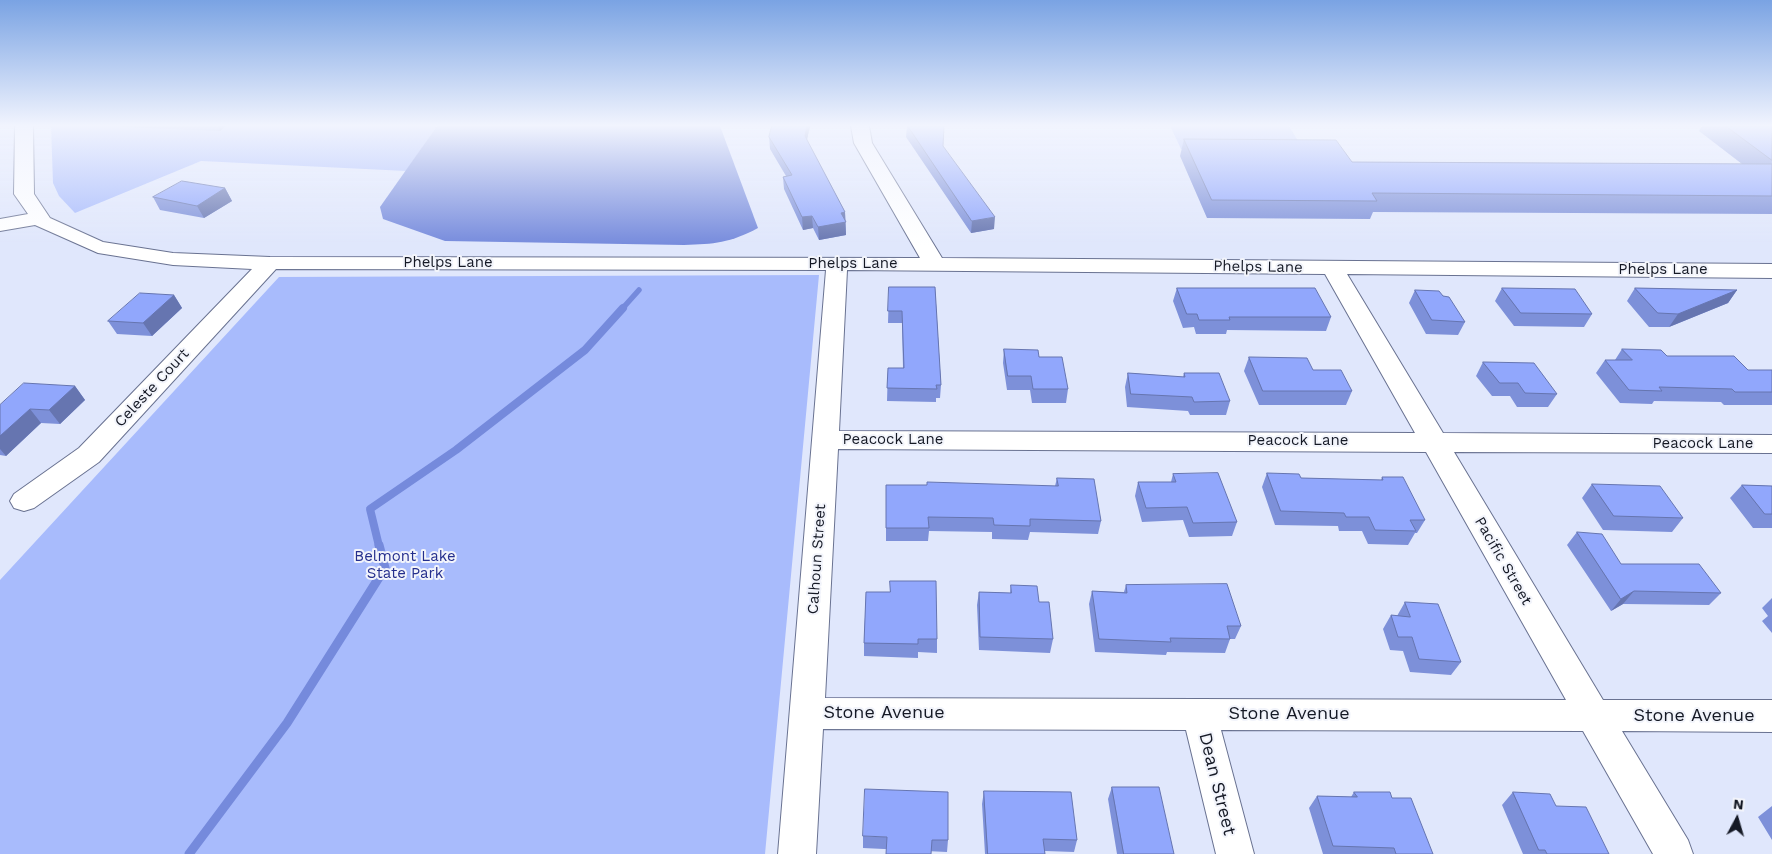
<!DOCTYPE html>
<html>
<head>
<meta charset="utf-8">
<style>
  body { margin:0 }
  #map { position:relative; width:1772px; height:854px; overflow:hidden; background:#e0e7fc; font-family:"Work Sans",sans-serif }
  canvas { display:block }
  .north { position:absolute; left:1712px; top:794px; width:50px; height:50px; -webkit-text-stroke:4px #f2f4fb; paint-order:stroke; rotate:6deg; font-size:14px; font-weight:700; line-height:20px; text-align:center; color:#151925 }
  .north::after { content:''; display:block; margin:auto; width:18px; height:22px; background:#151925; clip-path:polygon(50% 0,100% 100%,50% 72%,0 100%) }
</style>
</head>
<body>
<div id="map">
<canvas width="1772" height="854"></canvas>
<div class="north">N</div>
</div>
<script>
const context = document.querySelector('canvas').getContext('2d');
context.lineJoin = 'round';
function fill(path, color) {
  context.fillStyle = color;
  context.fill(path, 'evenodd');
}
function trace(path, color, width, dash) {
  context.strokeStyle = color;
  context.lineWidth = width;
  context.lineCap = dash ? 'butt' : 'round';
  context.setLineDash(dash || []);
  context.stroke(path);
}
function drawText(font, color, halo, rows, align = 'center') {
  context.font = font + ' "Work Sans",sans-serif';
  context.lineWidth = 4;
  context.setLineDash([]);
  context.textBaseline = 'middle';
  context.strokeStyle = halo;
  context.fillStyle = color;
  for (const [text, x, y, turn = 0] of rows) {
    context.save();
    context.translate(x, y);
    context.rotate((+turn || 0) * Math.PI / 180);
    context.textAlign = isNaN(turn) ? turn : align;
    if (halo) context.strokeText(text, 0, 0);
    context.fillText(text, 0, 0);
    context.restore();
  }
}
fill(new Path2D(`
  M51,126H437L406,171L201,161L75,213L59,196L53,183Z
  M1170,126H1289L1303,149H1181Z
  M819,275L765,854H0V580L279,277Z`), '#a8bbfc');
fill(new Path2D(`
  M437,126H720L758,228C730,243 714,244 684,245L445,241L383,219L380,207Z`), '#758adc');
trace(new Path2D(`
  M622,309L639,290`), '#758adc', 5.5);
trace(new Path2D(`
  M379,546L370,509L456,450L585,350L623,308`), '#758adc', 8);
trace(new Path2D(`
  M189,854L287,723L385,568L379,545`), '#758adc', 9);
const minor = new Path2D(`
  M15,126H33L34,194L50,218L103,242L173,253L270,257L920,258L854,143L851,126H869L872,143L942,258L1772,264V278L1347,274L1443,433L1772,435V453L1454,452L1603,700H1772V732L1622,731L1688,840L1693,854H1653L1583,731L1221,730L1254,854H1216L1186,730L823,729L816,854H778L826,270L276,269L99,462L34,508L24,511L14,508L10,501L14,494L79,448L252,269L173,265L98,253L35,225L0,231V219L28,214L14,194ZM847,270L1325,274L1415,433L839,431ZM838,449L1426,452L1566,700L825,698Z`);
trace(minor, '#697291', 2);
fill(minor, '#fff');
fill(new Path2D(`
  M120,126H226L220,131L121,127Z
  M772,126H810L807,140L845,212L846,235L819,240L813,228L803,230L784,189L783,177L786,176L770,149L769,137Z
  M907,126H944L943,146L994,229L971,233L906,137Z
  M1702,126H1772V214L1373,212L1370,219L1207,218L1180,156L1184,139L1352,162L1742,164L1699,131Z
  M225,188L232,201L204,218L160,210L153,197Z
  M889,287H935L941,385L940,398H936V402L887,401L888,368H903L902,323H888Z
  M1177,288L1331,317L1326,331L1227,330L1226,334H1196L1194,327L1183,328L1173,301Z
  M1502,288L1592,314L1584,327L1514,326L1495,301Z
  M1635,288L1737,290L1728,303L1669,327H1649L1627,301Z
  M1415,290L1443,296L1465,322L1458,335L1426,334L1409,303Z
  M174,295L182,308L152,336L117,334L108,321Z
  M1004,349L1039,357L1068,389L1066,403H1032L1030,390H1007L1003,363Z
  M1622,349L1748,370H1772V405H1724L1721,402L1654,401L1652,404L1620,403L1596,373L1605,360H1615Z
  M1249,357L1313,370L1352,391L1346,405H1259L1244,371Z
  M1483,362L1557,394L1548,407H1517L1510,396H1492L1476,376Z
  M1128,373L1183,377L1184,373L1230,401L1226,415H1190L1188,411L1127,407L1125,387Z
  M75,386L85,400L60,424L41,423L6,456L0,455V405Z
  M1267,473L1301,478L1381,480L1382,477L1425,520L1417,533H1415L1408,545L1368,544L1362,531H1339L1338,526L1275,525L1262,487Z
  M1173,474L1237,522L1232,536L1189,537L1183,520L1142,522L1135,496L1138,482H1171Z
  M1057,478L1101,521L1098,534L1030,532L1028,540L992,539V532L929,531L928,541H886V485L1055,486Z
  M1592,484L1683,518L1672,532L1603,530L1582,498Z
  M1742,485L1772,486V528H1753L1730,498Z
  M1577,532L1621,564L1721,593L1709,605L1623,604L1611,611L1567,545Z
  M1011,585L1039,602L1053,639L1050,653L979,650L977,605L979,592L1010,593Z
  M1126,585L1241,626L1235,639H1230L1225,653L1167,652L1166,655L1095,652L1089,604L1092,591L1124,592Z
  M866,592L937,639V653L918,652V658L864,656V643Z
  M1772,598V633L1762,621L1768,616L1762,608Z
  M1405,602L1461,662L1451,675L1410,672L1403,651L1390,650L1383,629L1391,615L1397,616Z
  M1112,787L1174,854H1117L1108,799Z
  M984,791L1077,840L1074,852L1045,851V854H985L982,804Z
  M1354,792L1392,798L1433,854H1323L1309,808L1317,796L1351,797Z
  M1513,792L1556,806L1609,854H1523L1502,805Z
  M1772,806V840L1758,817Z
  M863,836L948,840L947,852L863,848Z`), '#7d90d9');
fill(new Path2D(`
  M218,126H226L220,131Z
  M807,126H810L805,148V136Z
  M225,188L232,201L204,218L197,206Z
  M845,212L846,235L819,240L818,227L841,213Z
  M812,216L813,228L803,230L802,217Z
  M995,217L994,229L971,233L972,221Z
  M1737,290L1728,303L1669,327L1678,314Z
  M174,295L182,308L152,336L143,323Z
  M75,386L85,400L60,424L49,410Z
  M30,409L41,423L6,456L0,449V436Z
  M1634,591L1623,604L1611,611L1621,599Z`), '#6675b0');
const building = new Path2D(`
  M772,126H807L805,136L845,212L841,213L846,222L818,227L812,216L802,217L783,177L792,175L769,137Z
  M908,126H944L943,146L995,217L972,221Z
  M1726,126H1772V160Z
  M1184,139L1336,140L1352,162L1772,164V196L1372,193L1377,201L1212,200Z
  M182,181L225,188L197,206L153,197Z
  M889,287H935L941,385H936L937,389L887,388L888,368H904L902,311H888Z
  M1177,288H1315L1331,317H1229L1230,320H1199L1197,314H1187Z
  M1502,288L1575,289L1592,314L1521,313Z
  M1635,288L1737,290L1678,314L1658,313Z
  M1415,290L1439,291L1443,296L1449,297L1465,322L1432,320Z
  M140,293L174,295L143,323L108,321Z
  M1004,349L1038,350L1039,357H1062L1068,389H1033L1031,376H1008Z
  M1622,349L1661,350L1667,356H1734L1748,370H1772V392H1735L1732,389L1659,387L1662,391L1629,390L1605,360H1632Z
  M1249,357L1307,358L1313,370H1341L1352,391H1263Z
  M1483,362L1534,363L1557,394L1525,393L1518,383H1500Z
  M1128,373L1185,377L1184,373H1219L1230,401L1194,402L1192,397L1131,394Z
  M24,383L75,386L49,410L30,409L0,436V405Z
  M1218,473L1237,522L1193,523L1187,507L1146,508L1138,482H1176L1173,474Z
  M1267,473L1299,474L1301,478L1383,480L1382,477H1403L1425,520H1410L1416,531L1375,530L1369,517H1346L1344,513L1281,511Z
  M1057,478L1094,479L1101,521L1030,519V526L994,525L993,518L928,517L929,528H886V485H927V482L1058,486Z
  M1592,484L1660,486L1683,518L1614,516Z
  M1742,485L1772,486V514H1765Z
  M1577,532L1602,534L1621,564H1699L1721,593L1634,591L1621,599Z
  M890,581H936L937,639H918V644L864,643L866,592H890Z
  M1227,584L1241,626H1227L1230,639L1170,638L1171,642L1099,639L1092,591L1127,593L1126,585Z
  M1011,585L1037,586L1039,602H1049L1053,639L980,637L979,592L1011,593Z
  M1405,602L1438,604L1461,662L1419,659L1412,637H1398L1391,615L1410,617Z
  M1112,787H1159L1174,854H1124Z
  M865,789L948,792V840H932L931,854H886L887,837L863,836Z
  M984,791L1071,792L1077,840L1043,839L1045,854H988Z
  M1354,792H1390L1392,798H1411L1433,854H1396L1394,848L1333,846L1317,796L1357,797Z
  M1513,792L1550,794L1556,806L1586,807L1609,854H1547L1545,850H1539Z`);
fill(building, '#91a7fc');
trace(building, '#6675b0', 1);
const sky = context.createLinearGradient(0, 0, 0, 246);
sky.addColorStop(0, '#7aa3e3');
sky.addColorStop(0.51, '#f1f4fe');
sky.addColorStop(1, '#f1f4fe00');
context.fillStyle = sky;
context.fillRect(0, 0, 1772, 246);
drawText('15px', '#151925', '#f2f4fb', [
  ["Phelps Lane",448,263],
  ["Phelps Lane",853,264],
  ["Phelps Lane",1258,267,1],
  ["Phelps Lane",1663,270],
  ["Celeste Court",152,388,-47],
  ["Peacock Lane",893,440],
  ["Peacock Lane",1298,441],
  ["Peacock Lane",1703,444],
  ["Calhoun Street",817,559,-86],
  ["Pacific Street",1503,561,60]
]);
drawText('15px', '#242e8d', '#f2f4fb', [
  ["Belmont Lake",405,557],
  ["State Park",405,574]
]);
drawText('18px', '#151925', '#f2f4fb', [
  ["Stone Avenue",884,713],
  ["Stone Avenue",1289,714],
  ["Stone Avenue",1694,716],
  ["Dean Street",1217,784,76]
]);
</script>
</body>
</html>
